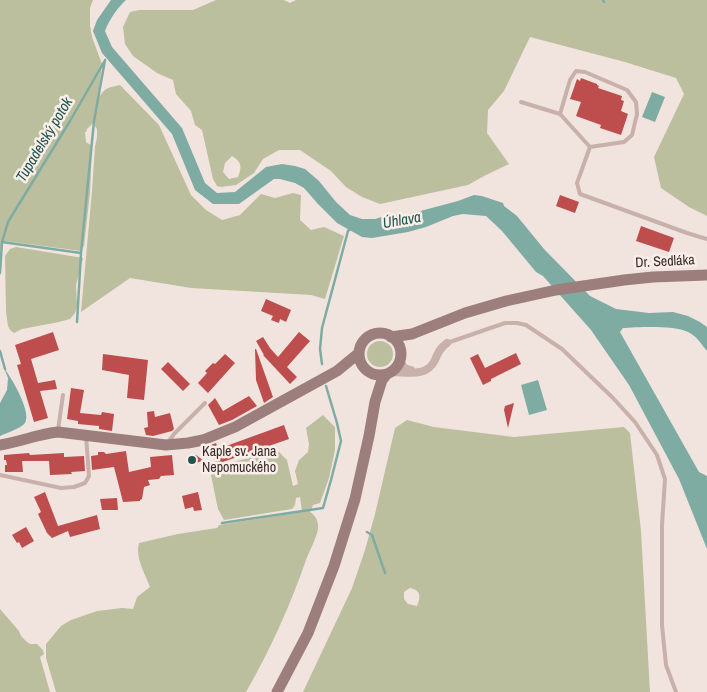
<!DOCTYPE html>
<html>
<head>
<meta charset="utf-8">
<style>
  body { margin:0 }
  canvas { display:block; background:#f1e3de }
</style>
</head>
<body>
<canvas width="707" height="692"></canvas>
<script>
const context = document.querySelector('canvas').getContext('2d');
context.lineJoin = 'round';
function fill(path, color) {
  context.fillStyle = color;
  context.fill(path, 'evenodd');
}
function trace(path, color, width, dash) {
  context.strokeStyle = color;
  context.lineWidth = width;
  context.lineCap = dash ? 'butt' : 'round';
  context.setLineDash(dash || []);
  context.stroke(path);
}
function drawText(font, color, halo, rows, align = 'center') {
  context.font = font + ' "Archivo Narrow",sans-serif';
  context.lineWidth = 5;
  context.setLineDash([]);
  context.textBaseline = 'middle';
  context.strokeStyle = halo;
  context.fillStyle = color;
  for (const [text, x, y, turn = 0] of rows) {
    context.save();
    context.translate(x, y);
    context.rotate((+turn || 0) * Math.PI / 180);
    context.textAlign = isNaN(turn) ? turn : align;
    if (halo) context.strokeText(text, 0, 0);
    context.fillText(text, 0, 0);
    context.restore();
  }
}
fill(new Path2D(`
  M0,0H93L90,8V26L92,37L102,64L98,99C105,88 106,88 120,85L159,125L191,195L206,210L222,220L240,215L261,194L275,198L293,193L301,195L300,220L311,230L324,227L344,236L325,299L311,295L191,288L130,278L81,312L92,191L95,147L97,137V129L93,123L87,129L86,132H85L86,142L92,146L90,193L84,246L81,251L5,241L1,245L0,261Z
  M216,0H284L290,3L296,0H707V216L689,207L661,188L654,157L684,94L676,78L625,62L530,37L504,91L488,110L487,133L509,164L484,176L468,185L380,204L362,197L346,187L331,171L300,150H279L263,159L254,173L236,185L221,187L217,186L213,179L202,130L195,125L191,111L176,94L173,80L157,73L133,56L125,44L123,27L130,12L139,10H193ZM232,156C242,162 242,167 238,177L229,179L223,172L225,163Z
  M16,247L83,258L76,285L77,306L75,313L70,319L59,322L22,329L14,333L10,330L8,326L6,312L5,256L10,249Z
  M367 354a13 13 0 1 1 26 0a13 13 0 1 1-26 0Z
  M323,415L335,427V450L329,478L320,503L313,505L310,512C315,515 319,521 318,528C318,535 309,552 306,560C290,606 270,650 246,692H56L46,658V644L61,626L71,620L97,611L122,608L133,609L137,597L150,587C145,574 135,557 139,543L178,534L217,528L219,525L302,512L300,497L296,498L295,505L292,509L224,520L218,509L211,475C229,458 256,458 279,452L287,460L293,486L298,484L295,471L299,460L308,452L309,444L306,428Z
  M407,420L434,427L514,437L624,427L630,433L641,531L650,692H303L352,588L365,550L375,514L395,428ZM410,588C421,590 421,597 417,606L408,604L404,599V592Z
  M0,609L19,631L21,636L26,641L30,644H37L43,650L44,654L40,657L50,692H0Z`), '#bcbf9e');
fill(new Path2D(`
  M111,0H126C118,7 109,20 105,31L112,47L182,128L205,183L217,193L235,192L266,167L282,164L295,166L305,169L319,181L336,202L350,215L362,219H375L388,215L409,214L458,201L474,195L482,196L503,203L504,206L517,216L544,249L590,296L616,309L649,313L673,312L688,316L700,322L707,327V351C701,344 697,336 688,332C675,325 638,327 623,328L620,332L699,472L707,476V549L679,479L629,385L591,330L543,276L536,272L502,231L486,216L463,214L453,216L426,227L408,232L372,238L362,237L337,223L318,204L304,188L295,183L280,179H274L239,204H213L195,190L172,134L102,53L93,31L97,20Z
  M652,92L665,97L655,122L642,117Z
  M4,368C11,377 32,412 25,423C22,428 6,433 0,436V403L7,390L8,378Z
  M538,380L547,410L529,415L521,385Z`), '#7eaca3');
trace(new Path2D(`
  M603,0L604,2
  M2,242L81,253L94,121L105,60
  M0,273L2,242L8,222L70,121L104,62
  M77,322L81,253
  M0,351L5,369
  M322,364L320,349L322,328L348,231L351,228
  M222,523L323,508L331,480L341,441L337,423L326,386
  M367,532L372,535L385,573`), '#7eaca3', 2.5);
fill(new Path2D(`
  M581,78L597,84V85L599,86L598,88L622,96L621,100L624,101L621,111L628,114L621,135L600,128L601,125L576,116L581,102L570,99L577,79L580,81Z
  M560,195L579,202L575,213L556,206Z
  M641,226L674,238L669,252L636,241Z
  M266,299L291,310L286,322L280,319L279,323L271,320L273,316L261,311Z
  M53,332L59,350L31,359L38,383L55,380L57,389L40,391L48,418L34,422L17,365L21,364L15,345Z
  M299,332L310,341L287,367L297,377L290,384L263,355H264L256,341L263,337L270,348L278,357Z
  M255,349H256L273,397L264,403L256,380Z
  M516,353L521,364L491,379V381L483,385L470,358L478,354L485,368Z
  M103,354L148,360L144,400L127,398L129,375L102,370Z
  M225,354L235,363L208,393L198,383L207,373L205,371L213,363L215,364Z
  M168,362L190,384L183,391L161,369Z
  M71,388L84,390L80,413L101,415L102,412L114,414L112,431L99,429V426L78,424V421L67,419Z
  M249,396L257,406L232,420L219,425L208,405L215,398L223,411Z
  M514,403L508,428L504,410L505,406Z
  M154,411L155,417L170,413L174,429L172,431L153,436L146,435L144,428L148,427L147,412Z
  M284,425L289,439L217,464L208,446L216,443L218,449Z
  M126,451L129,472L151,467L150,457L172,455L174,475L161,476L159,479L148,480L150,485L144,487L142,499L140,500V501L123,502L114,467L92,470L91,456L98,455V452H104L106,454Z
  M29,453L30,455L64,453V457L84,456L85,471L71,472L72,474L50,475L49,461H22L23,472H5V465H7L6,460H4V455Z
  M196,455L204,461L189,464L188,457Z
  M45,492L58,526L97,515L100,529L70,537L68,531L52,538L47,533L38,514L41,512L34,497Z
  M198,492L202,510L194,511L193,507L185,509L182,496Z
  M117,498L118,510H102L100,499Z
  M26,527L34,541L22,548L19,542L17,543L12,535Z`), '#be4e4e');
trace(new Path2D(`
  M521,102L560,114L570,80L576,71L585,72L627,90L636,102L637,114L632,135L624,142L590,147L577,183L580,194L687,233L707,239
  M560,114L590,147
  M447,343L505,323H517L526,325L562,349L612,397L635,422L657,455L665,479L662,525V625L666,665L676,692
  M58,430L63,395
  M169,441L174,434L205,403
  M0,475L61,488L74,487L85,483L89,476L86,436`), '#c8b1aa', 4);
trace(new Path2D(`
  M400,360L404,368L411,370
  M391,372C408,372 426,378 435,360C438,353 440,348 447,343`), '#c8b1aa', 8);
trace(new Path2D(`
  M359 354a21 21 0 1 1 42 0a21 21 0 1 1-42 0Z
  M391,337L412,334L465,313L506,301L556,290L624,280L653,277L707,275
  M0,445C20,442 38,434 58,432L166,445L188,443L203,440L235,427L337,371L359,353
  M277,692L308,633L334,566L355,499L369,436L375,402L382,380L387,374`), '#9c7f7c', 11);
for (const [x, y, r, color] of [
  [192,460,5,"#21554c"]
]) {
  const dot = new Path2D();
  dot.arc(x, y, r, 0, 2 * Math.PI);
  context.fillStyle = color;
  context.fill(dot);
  trace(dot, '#f9eeea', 2);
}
drawText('14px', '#362a29', '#f9eeea', [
  ["Dr. Sedláka",665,262,-3]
]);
drawText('14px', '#362a29', '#f9eeea', [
  ["Kaple sv. Jana",202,452],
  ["Nepomuckého",202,468]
], 'left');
drawText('italic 15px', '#21554c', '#f9eeea', [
  ["Tupadelský potok",45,140,-59],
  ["Úhlava",402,221,-10]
]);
</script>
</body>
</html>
